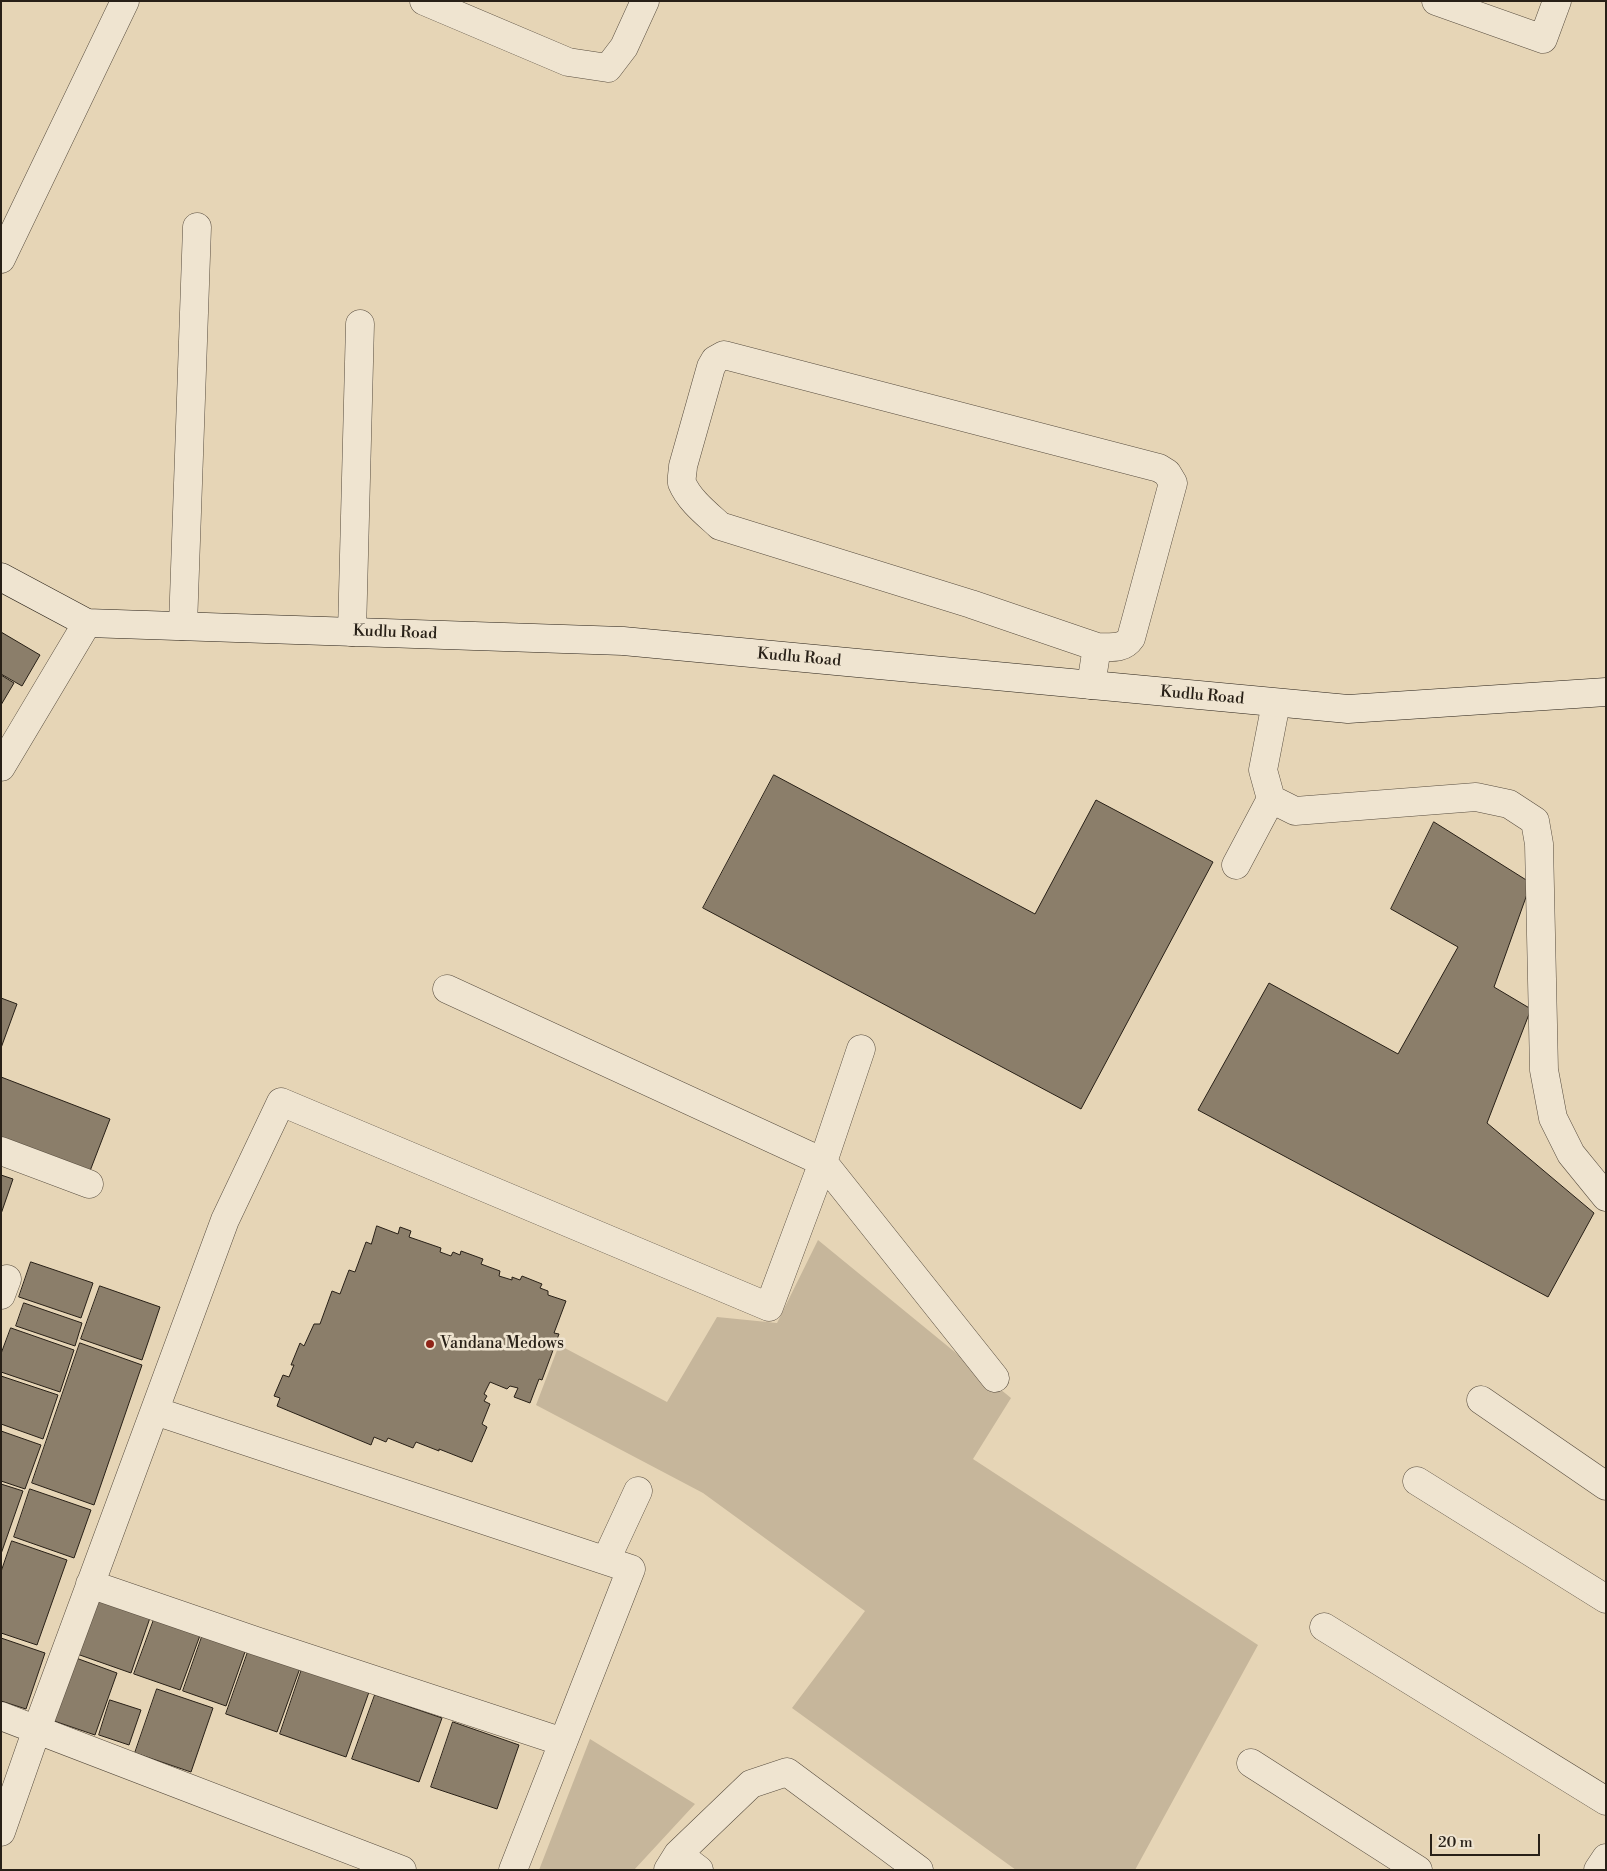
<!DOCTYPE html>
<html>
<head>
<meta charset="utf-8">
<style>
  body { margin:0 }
  #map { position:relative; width:1607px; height:1871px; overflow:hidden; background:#e6d5b6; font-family:"Libre Bodoni",serif }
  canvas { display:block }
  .frame { position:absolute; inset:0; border:2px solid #282017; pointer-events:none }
  .scale { position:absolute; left:1430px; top:1834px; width:110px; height:22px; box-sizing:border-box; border:2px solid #282017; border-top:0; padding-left:6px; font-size:15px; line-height:18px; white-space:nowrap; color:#282017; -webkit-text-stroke:4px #efe4d0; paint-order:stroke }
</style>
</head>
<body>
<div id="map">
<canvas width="1607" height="1871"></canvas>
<div class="frame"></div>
<div class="scale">20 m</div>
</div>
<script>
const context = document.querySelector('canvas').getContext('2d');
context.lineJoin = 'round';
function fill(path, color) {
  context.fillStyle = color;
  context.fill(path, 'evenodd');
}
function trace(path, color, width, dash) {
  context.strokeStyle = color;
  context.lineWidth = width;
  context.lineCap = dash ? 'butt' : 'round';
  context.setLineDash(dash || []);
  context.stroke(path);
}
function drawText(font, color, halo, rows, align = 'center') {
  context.font = font + ' "Libre Bodoni",serif';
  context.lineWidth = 5;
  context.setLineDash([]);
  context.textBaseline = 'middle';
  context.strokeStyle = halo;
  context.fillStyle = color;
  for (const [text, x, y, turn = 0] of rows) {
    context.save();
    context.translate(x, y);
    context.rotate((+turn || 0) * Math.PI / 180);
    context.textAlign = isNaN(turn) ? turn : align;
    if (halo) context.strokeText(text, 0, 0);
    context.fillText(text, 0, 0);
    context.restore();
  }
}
fill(new Path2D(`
  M818,1240L1011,1398L973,1459L1258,1645L1135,1870H1016L792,1708L865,1611L703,1493L536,1405L559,1345L667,1402L717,1317L777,1323Z
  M590,1739L695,1804L634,1870H539Z`), '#c6b69b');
const building = new Path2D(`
  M1,632L40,655L22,686L1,674Z
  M1,675L14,683L1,705Z
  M774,775L1035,914L1096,800L1213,862L1081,1109L703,908Z
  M1434,822L1531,883L1494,987L1531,1009L1487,1123L1594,1213L1548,1297L1198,1110L1269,983L1398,1054L1458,947L1391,909Z
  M1,998L17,1004L1,1048Z
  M1,1077L110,1119L90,1171L1,1137Z
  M1,1175L13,1179L1,1214Z
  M377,1226L398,1234L400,1227L411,1231L409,1237L441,1248L440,1252L451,1256L453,1252L460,1255L461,1251L483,1259L481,1264L500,1271L499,1276L512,1280V1277L520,1280L522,1276L542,1284L540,1288L548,1291V1295L566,1301L554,1333L559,1334L542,1380L539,1379L530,1403L514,1397L518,1388L510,1386L507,1389L490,1382L484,1394L487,1396L484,1401L490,1404L482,1424L487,1427L472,1462L439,1449V1451L416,1442L413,1448L388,1438L386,1442L374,1437L371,1445L277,1406L280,1398L274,1396L283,1375L289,1377L294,1365H291L300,1343L304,1346L314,1324H320L332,1291L340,1294L349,1270L355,1272L366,1242L371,1244Z
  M31,1262L93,1283L81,1318L19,1297Z
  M100,1286L160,1307L142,1360L81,1339Z
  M24,1303L82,1323L75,1346L16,1326Z
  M11,1328L74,1350L60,1392L1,1372V1354Z
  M80,1343L142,1365L94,1505L32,1483Z
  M1,1376L58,1395L43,1439L1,1424Z
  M1,1431L41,1445L25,1489L1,1481Z
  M1,1484L23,1491L1,1554Z
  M30,1489L91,1510L74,1558L14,1537Z
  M12,1541L67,1560L37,1645L1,1633V1572Z
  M98,1593L152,1612L131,1673L77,1654Z
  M156,1614L202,1630L180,1690L134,1674Z
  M203,1634L246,1649L226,1706L183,1691Z
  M1,1638L45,1653L26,1709L1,1701Z
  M249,1649L300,1668L277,1732L226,1714Z
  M76,1658L117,1673L95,1735L54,1721Z
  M302,1669L369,1692L346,1757L280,1734Z
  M157,1689L213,1708L191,1772L135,1753Z
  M375,1695L442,1718L419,1782L352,1759Z
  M110,1700L141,1710L129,1745L99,1735Z
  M453,1722L519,1745L497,1809L431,1787Z`);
fill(building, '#8b7e6a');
trace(building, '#282017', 1);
const street = new Path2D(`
  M424,1L568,62L608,68L624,47L645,1
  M1436,1L1543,39L1557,1
  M1,259L125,1
  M183,626L197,227
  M352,632L360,324
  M1091,685L1097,647L971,604L720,526C707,514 689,500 682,483C681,478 683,471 683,466L711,367L715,360L724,355L1159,468L1167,473L1173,483L1131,638C1123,650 1110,647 1097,647
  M1276,703L1263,770L1271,799L1295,811L1476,797L1509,804L1535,821L1539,844L1544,1070L1553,1118L1571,1154L1606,1197
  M1,767L87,623
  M1236,865L1271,799
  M861,1049L823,1162L995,1378
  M1,1151L89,1184
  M1,1295L7,1279
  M1481,1400L1606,1486
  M155,1411L631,1569L513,1870
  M1417,1481L1606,1599
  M606,1560L638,1491
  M90,1584L256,1641L563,1742
  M1324,1627L1606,1801
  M1,1716L402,1870
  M1251,1763L1418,1870
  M1,1832L37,1729L225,1220L281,1102L769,1307L823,1162L447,989
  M678,1854L699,1870
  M668,1870L678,1854L751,1784L787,1772L919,1870
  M1598,1870L1606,1858`);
const secondary = new Path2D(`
  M1,577L87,623L623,641L1348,709L1606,692`);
trace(street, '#584d3f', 29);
trace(secondary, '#282017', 29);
trace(street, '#efe4d0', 28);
trace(secondary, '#efe4d0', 28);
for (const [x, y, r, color] of [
  [430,1344,5,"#8f2418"]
]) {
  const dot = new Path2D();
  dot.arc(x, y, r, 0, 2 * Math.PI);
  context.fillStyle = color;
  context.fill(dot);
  trace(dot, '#efe4d0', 2);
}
drawText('16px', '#282017', '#efe4d0', [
  ["Kudlu Road",395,633,2],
  ["Kudlu Road",799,658,5],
  ["Kudlu Road",1202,696,5]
]);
drawText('16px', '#282017', '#efe4d0', [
  ["Vandana Medows",440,1344]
], 'left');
</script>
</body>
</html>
